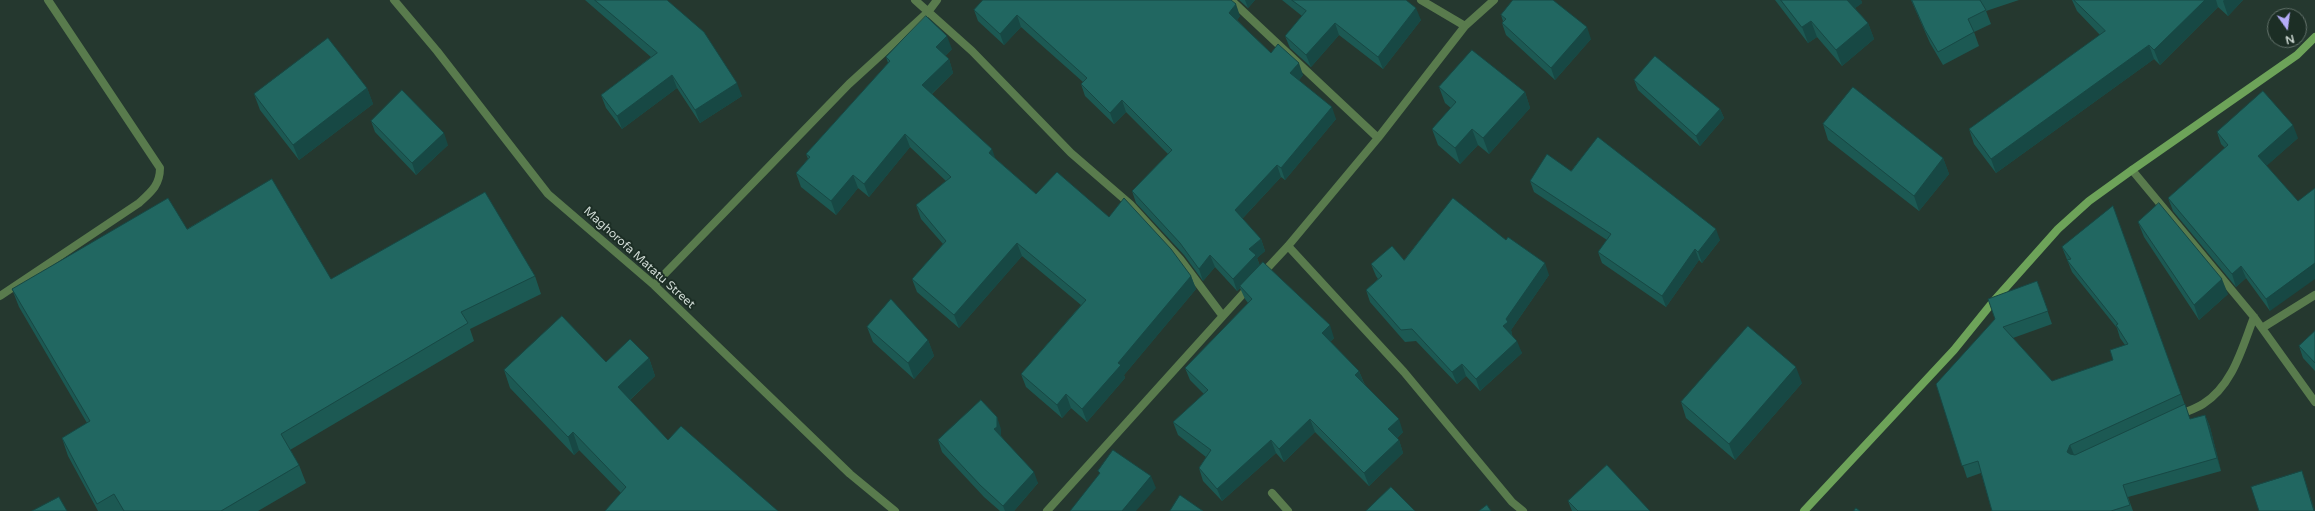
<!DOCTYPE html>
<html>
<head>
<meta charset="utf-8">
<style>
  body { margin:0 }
  #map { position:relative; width:2315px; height:511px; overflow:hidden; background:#25382f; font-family:"Varela Round",sans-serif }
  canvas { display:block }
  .north { position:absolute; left:2267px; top:8px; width:40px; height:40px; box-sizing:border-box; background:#1c2e25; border:1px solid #63726b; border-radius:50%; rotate:166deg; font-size:11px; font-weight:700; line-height:16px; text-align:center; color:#ced9d3 }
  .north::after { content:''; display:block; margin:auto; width:14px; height:18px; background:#b4acf9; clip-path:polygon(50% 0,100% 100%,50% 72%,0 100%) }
</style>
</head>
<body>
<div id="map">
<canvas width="2315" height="511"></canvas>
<div class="north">N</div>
</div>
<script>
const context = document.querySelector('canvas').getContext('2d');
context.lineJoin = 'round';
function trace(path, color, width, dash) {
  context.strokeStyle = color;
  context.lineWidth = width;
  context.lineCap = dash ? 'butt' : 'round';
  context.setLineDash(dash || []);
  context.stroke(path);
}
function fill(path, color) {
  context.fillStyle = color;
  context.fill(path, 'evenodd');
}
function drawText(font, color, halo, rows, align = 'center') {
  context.font = font + ' "Varela Round",sans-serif';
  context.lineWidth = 4;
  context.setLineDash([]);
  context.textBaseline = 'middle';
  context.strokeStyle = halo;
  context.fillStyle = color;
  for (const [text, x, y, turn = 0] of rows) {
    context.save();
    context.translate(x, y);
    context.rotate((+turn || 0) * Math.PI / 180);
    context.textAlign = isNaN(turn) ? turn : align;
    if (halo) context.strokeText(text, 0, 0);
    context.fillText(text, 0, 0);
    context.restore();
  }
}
trace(new Path2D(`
  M0,296L139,203C151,192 160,185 160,168L48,0`), '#597b4d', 8);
trace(new Path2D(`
  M394,0L437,51L548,194L654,285L850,474L895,511
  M915,0L972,51L1071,153L1130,204L1180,259L1222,315
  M1231,0L1378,138
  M1421,0L1465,26
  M2132,170L2254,317L2315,402
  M1288,246L1404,372L1512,502L1523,511
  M1261,275L1288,246L1378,138L1465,26L1494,0
  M654,285L849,84L928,12L937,0
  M2262,328L2315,295
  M2177,416C2185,412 2195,409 2203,404C2233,385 2242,348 2254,317
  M1272,493L1288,511
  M1047,511L1250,286`), '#597b4d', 8);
trace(new Path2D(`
  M1804,511L1954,350L1992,303L2058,229L2089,201L2132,170L2297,55L2315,37`), '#6da359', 8);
fill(new Path2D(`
  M585,0H667L742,96L700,123L677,88L622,129L606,108L601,95L651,57Z
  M1239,0H1255L1248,8Z
  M1282,0H1406L1421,20L1383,69L1339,35L1311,67L1290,48L1285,36L1302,16Z
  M1775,0H1861L1862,3L1855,8L1868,23L1874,39L1842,66L1817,37L1808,43Z
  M1911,0H2019L1986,11L1991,24L1974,32L1979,46L1943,65L1930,43Z
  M2072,0H2243L2228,16L2218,7L2160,65L2154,59L1996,173L1974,144L1969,129L2100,35L2077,11Z
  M974,10L1240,16L1237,20L1271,53L1303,75L1299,80L1336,119L1285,180L1281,177L1242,219L1261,239L1265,251L1257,258L1260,266L1334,338L1330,342L1359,371L1364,383L1403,432L1397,438L1399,440L1403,453L1369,486L1315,432L1284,462L1276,453L1222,501L1203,481L1199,468L1206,457L1178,435L1173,422L1204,394L1190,380L1185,368L1248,303L1245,299L1240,288L1237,291L1215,267L1203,281L1184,255L1136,203L1132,191L1168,154L1126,112L1114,124L1085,96L1081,84L1083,82L1021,27L1004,45L978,21Z
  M1501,15L1591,39L1555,80L1506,35L1502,23L1503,21Z
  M952,49L945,56L949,59L953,73L932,94L995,158L1036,194L1109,217L1191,276L1196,289L1124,375L1125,378L1087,422L1071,408L1062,418L1026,387L1021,374L1081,305L1022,256L959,328L917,292L912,279L943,244L921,219L916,205L946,181L910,147L869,197L858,188L836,215L801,187L796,173L808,159L806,154L888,63L886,57Z
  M1634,80L1720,109L1724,118L1700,146L1638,90Z
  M1439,87L1525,92L1530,108L1489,154L1478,145L1460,164L1438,145L1432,129L1451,108L1445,103Z
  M367,88L373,104L299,160L260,110L254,94Z
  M371,121L448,145L416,175L375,132Z
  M1823,124L1943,158L1949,174L1919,211L1828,140Z
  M2217,132L2298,138L2266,166L2270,311L2246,278L2236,287L2173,211L2168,198L2225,148L2221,144Z
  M1571,171L1720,240L1702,263L1699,260L1666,307L1602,263L1598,252L1607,240L1534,192L1530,181Z
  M2113,206L2190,419L2205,415L2210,427L2221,471L2128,497L2133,511H1992L1981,473L1967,478L1936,384L2037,281L2052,324L2013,338L2052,381L2113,360L2125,345L2120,338L2117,328L2072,272L2062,247Z
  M2138,222L2228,294L2199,320L2144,237Z
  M1404,260L1549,275L1511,330L1512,334V335L1522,353L1480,391L1466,376L1457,384L1416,341L1405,342L1370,302L1366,290L1378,279L1376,276L1371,264Z
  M535,276L541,294L470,329L474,341L290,450L299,465L306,483L258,511H98L68,456L62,438L87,423L19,307L12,289L331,279Z
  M867,327L928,340L934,356L914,379L873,342Z
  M2315,331V371L2303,358L2299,346Z
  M649,358L655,376L630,400L668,440L621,493L579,450L574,455L510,388L504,370Z
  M1802,383L1735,460L1686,418L1681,402Z
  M1001,429V436L1038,483L1014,511H1000L984,497L942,452L938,440Z
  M1568,501L1650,511H1572Z`), '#1c5953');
fill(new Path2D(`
  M1245,0H1255L1248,8Z
  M1845,0H1861L1862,3L1850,12Z
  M2205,0H2216L2218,7L2160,65L2154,50Z
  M2224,0H2243L2228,16L2223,1Z
  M1236,4L1240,16L1233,25L1229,13Z
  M1416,8L1421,20L1383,69L1378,57Z
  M1017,15L1021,27L1004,45L1000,34Z
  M1811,21L1817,37L1808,43L1802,27Z
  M1335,23L1339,35L1311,67L1306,55Z
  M1868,23L1874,39L1842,66L1836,50Z
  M1587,27L1591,39L1555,80L1551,68Z
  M947,36L952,49L941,60L936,47Z
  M2149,45L2154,59L1996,173L1991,159Z
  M949,59L953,73L927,98L922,85Z
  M1299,63L1303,75L1295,85L1290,73Z
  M672,75L677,88L622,129L617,116Z
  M737,83L742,96L700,123L695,110Z
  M367,88L373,104L299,160L293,145Z
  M1525,92L1530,108L1489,154L1483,138Z
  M1122,100L1126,112L1114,124L1110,113Z
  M1332,107L1336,119L1285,180L1281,168Z
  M1720,109L1724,118L1700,146L1696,136Z
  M2293,125L2298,138L2263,169L2258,156Z
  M1472,129L1478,145L1460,164L1455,148Z
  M444,133L448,145L416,175L412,163Z
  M905,134L910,147L869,197L864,184Z
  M992,149L997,163L989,153Z
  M1943,158L1949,174L1919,211L1914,196Z
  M1277,165L1281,177L1239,222L1235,210Z
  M853,175L858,188L836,215L831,201Z
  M1716,229L1720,240L1702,263L1698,252Z
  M1261,239L1265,251L1257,258L1260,267L1240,286V288L1237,291L1233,279L1249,249Z
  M1017,243L1022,256L959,328L954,315Z
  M1695,249L1699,260L1666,307L1662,296Z
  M1210,255L1215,267L1203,281L1199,269Z
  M1545,263L1549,275L1511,330L1512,334L1508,338L1503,326L1506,319Z
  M2315,263V279L2270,311L2266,299Z
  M2241,266L2246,278L2236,287L2232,274Z
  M1191,276L1196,289L1124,375L1125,378L1087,422L1082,409L1118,363Z
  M2222,279L2228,294L2199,320L2194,305Z
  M1330,325L1334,338L1326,346L1322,333Z
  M928,340L934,356L914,379L908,363Z
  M1517,341L1522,353L1480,391L1476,379Z
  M649,358L655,376L624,405L618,387Z
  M1462,364L1466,376L1457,384L1452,372Z
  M1796,367L1802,383L1735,460L1729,444Z
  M1359,371L1364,384L1355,375Z
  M1066,394L1071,408L1062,418L1057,405Z
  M2205,415L2210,427L2221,471L2217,458Z
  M997,417L1001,429V439L994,429Z
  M1310,419L1315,432L1284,462L1279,449Z
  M1399,419L1403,432L1393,442L1388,429Z
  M573,432L579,450L574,455L568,437Z
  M1271,440L1276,453L1222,501L1217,489Z
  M1399,440L1403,453L1369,486L1364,473Z
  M2070,445L2075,457L2072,464L2067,452Z
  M2302,471L2306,483L2315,511H2314Z
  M1034,472L1038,483L1014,511H1005L1003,506Z
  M1151,476L1156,488L1136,511H1122Z`), '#174844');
const building = new Path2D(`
  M595,0H667L704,32L737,83L695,110L672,75L617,116L601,95L657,53Z
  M983,0H1231L1236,4L1229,13L1271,53L1278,44L1299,63L1290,73L1332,107L1281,168L1277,165L1235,210L1261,239L1249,249L1256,255L1233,279L1210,255L1199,269L1180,243L1132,191L1172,150L1122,100L1110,113L1081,84L1087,78L1017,15L1000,34L974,10Z
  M1292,0H1406L1416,8L1378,57L1335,23L1306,55L1285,36L1306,11Z
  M1513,0H1553L1587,27L1551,68L1502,23L1506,19L1501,15Z
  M1781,0H1847L1868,23L1836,50L1811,21L1802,27Z
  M1912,0H1980L1986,10L1968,19L1974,32L1938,52L1925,30Z
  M2074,0H2205L2154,50L2149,45L1991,159L1969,129L2105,31Z
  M926,16L947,36L936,47L949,59L922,85L992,149L989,153L1036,194L1057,172L1109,217L1124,198L1171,249L1191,276L1118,363L1121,365L1082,409L1066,394L1057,405L1021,374L1086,300L1017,243L954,315L912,279L946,241L916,205L951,177L905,134L864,184L853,175L831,201L796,173L810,157L806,154L890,61L886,57Z
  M328,38L367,88L293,145L254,94Z
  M1472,50L1525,92L1483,138L1472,129L1455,148L1432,129L1456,102L1439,87Z
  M1655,56L1720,109L1696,136L1634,80Z
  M1853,87L1943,158L1914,196L1823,124Z
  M402,90L444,133L412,163L371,121Z
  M2263,91L2293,125L2258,156L2298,201L2315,188V263L2266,299L2241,266L2232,274L2168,198L2228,145L2217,132Z
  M1598,137L1716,229L1698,252L1695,249L1662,296L1598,252L1611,234L1530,181L1547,154L1571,171Z
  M272,179L331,279L485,192L535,276L461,312L468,323L281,434L299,465L221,511H124L114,494L97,504L62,438L90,421L12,289L168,198L187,229Z
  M1453,198L1506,240L1508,237L1545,263L1506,319L1508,322L1503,326L1517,341L1476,379L1462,364L1452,372L1412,329L1401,330L1366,290L1382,276L1371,264L1392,246L1404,260Z
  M2159,203L2222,279L2194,305L2138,222Z
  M2113,206L2181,394L2070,445L2067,452L2070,454L2075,455L2185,404L2190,419L2205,415L2217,458L2123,485L2130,505L2111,511H1992L1978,461L1962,466L1936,384L1995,319L1988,299L2037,281L2048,311L2003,327L2052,381L2113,360L2110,350L2128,344L2116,325L2118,324L2067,260L2071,259L2062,247Z
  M1263,262L1330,325L1322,333L1359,371L1355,375L1399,419L1388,429L1399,440L1364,473L1310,419L1279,449L1271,440L1217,489L1199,468L1211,450L1173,422L1208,390L1185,368L1252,299L1240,286Z
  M891,299L928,340L908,363L867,327Z
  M562,316L606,362L630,339L649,358L618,387L668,440L681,426L778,511H605L626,487L573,432L568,437L504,370Z
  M1748,326L1796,367L1729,444L1681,402Z
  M2315,331V363L2299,346Z
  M981,400L997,417V427L994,429L1034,472L1003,506L980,485L938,440Z
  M1113,450L1151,476L1122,511H1070L1100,473L1098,471Z
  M1607,465L1650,511H1578L1568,501Z
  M2302,471L2314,511H2259L2251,487Z
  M1391,487L1415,511H1366Z
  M1180,495L1203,511H1170Z
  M59,497L67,511H32Z
  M1487,505L1491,511H1479Z
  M1856,508L1860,511H1854Z`);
fill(building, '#216761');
trace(building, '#174844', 1);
drawText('12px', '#ced9d3', '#1c2e25', [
  ["Maghorofa Matatu Street",639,258,42]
]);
</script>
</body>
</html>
